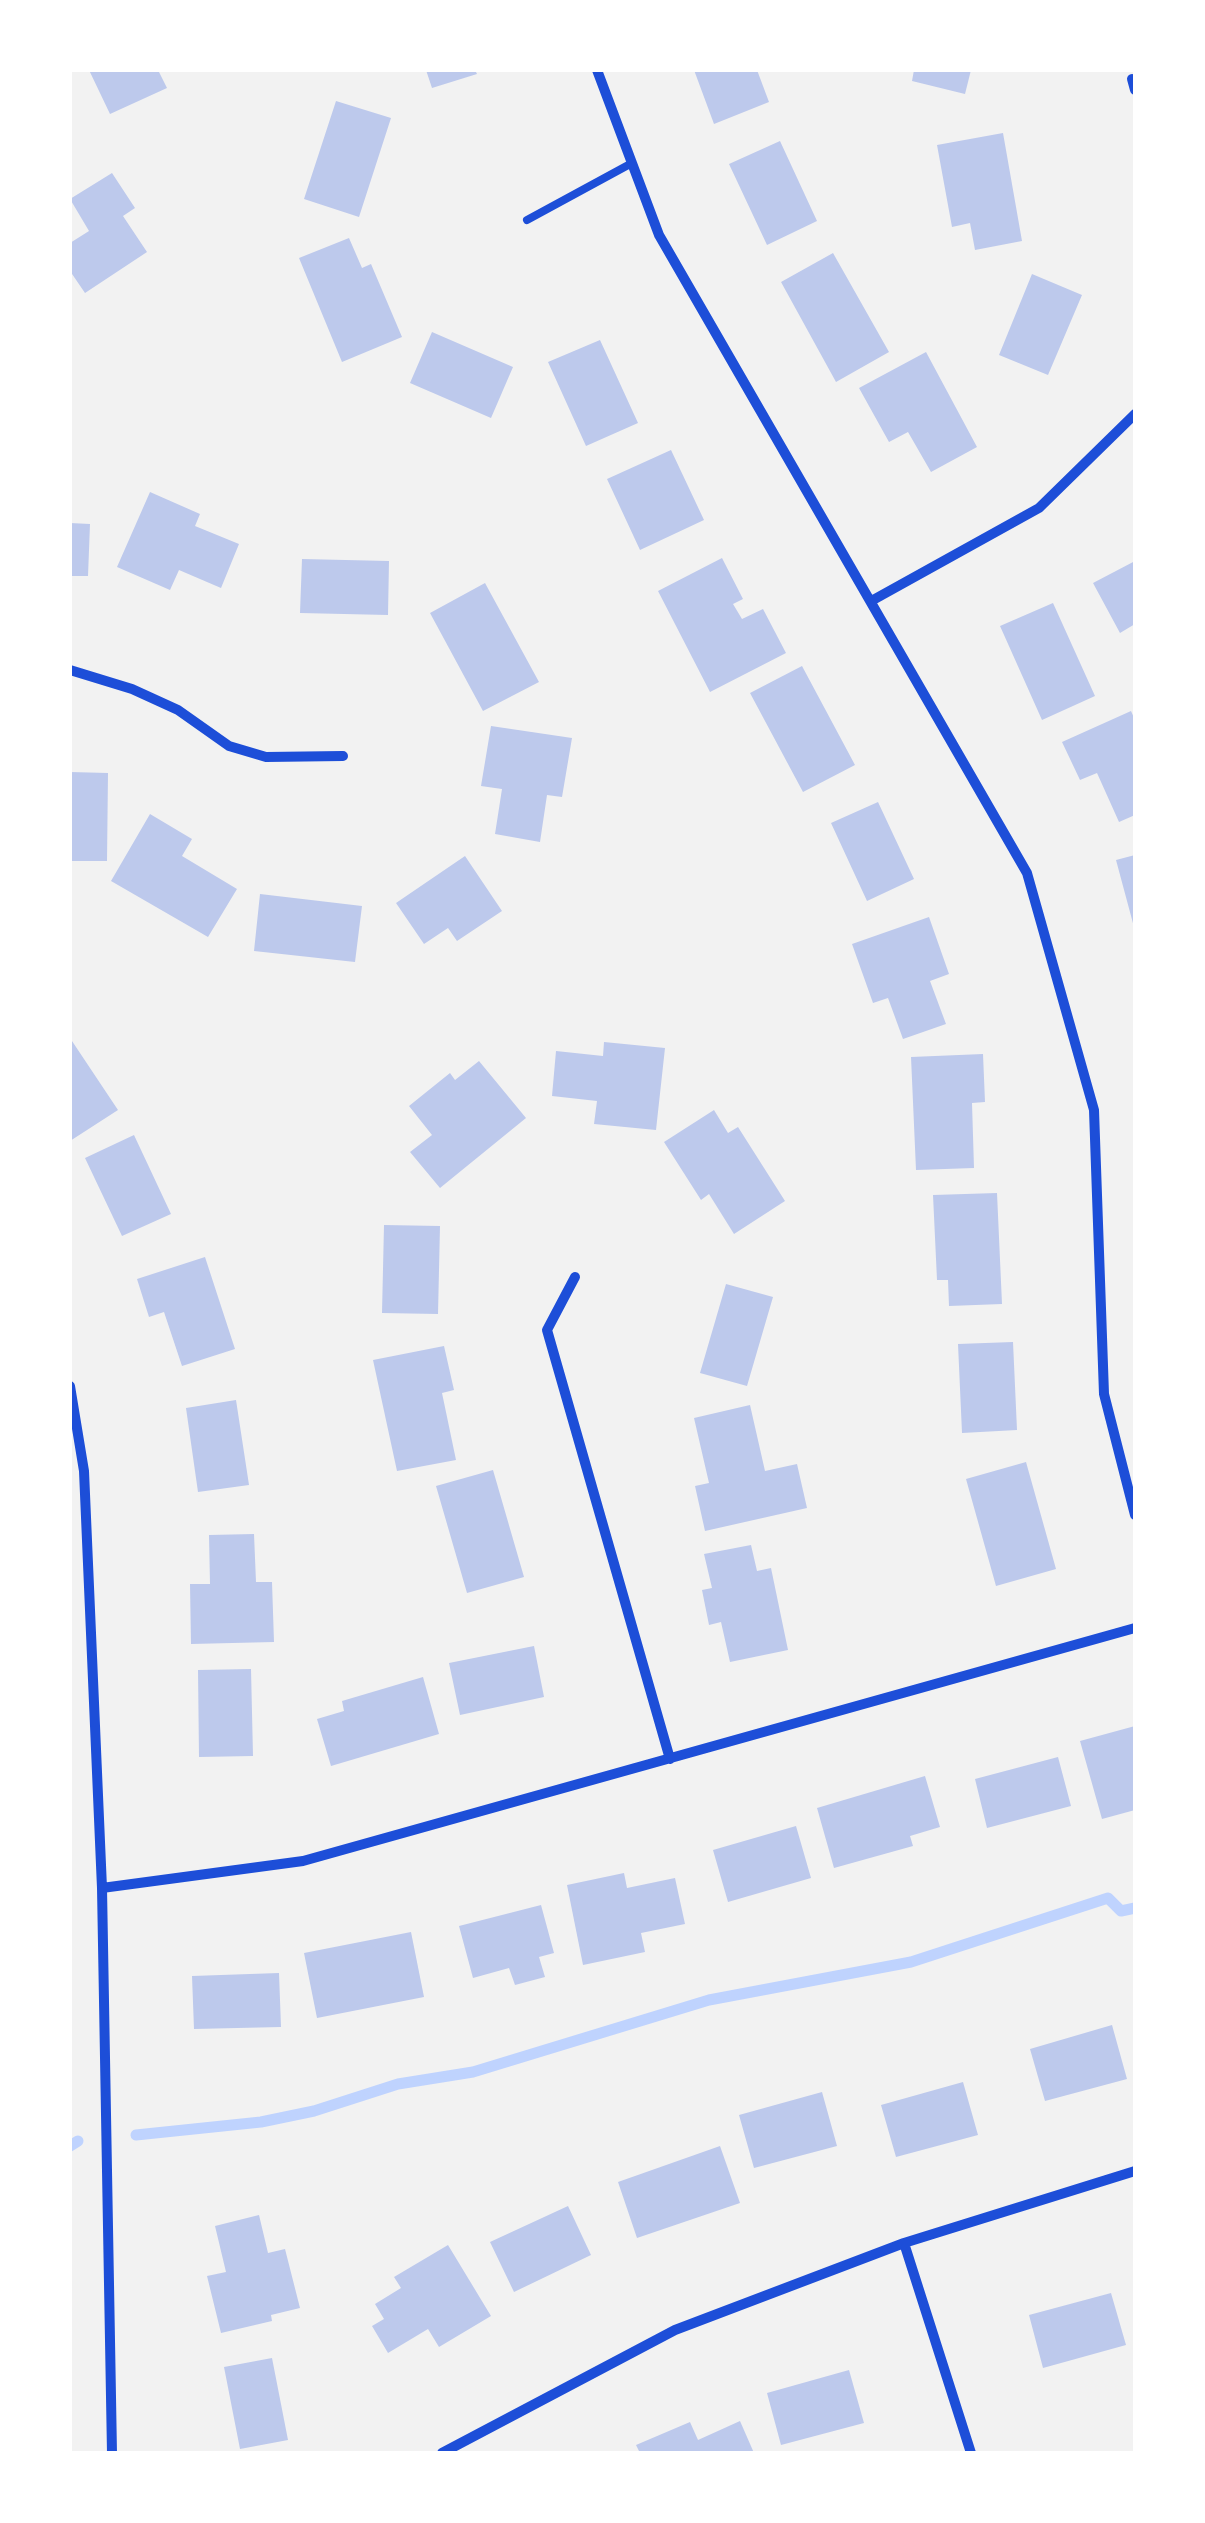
<!DOCTYPE html>
<html>
<head>
<meta charset="utf-8">
<style>
  body { margin:0 }
  #map { position:relative; width:1205px; height:2523px; overflow:hidden; background:#f2f2f2; font-family:Quicksand,sans-serif }
  canvas { display:block }
  .frame { position:absolute; inset:0; border:72px solid #fff; pointer-events:none }
</style>
</head>
<body>
<div id="map">
<canvas width="1205" height="2523"></canvas>
<div class="frame"></div>
</div>
<script>
const context = document.querySelector('canvas').getContext('2d');
context.lineJoin = 'round';
function trace(path, color, width, dash) {
  context.strokeStyle = color;
  context.lineWidth = width;
  context.lineCap = dash ? 'butt' : 'round';
  context.setLineDash(dash || []);
  context.stroke(path);
}
function fill(path, color) {
  context.fillStyle = color;
  context.fill(path, 'evenodd');
}
trace(new Path2D(`
  M136,2135L261,2122L314,2111L398,2084L473,2072L709,2000L911,1962L1108,1898L1121,1911L1135,1908
  M70,2146L78,2141`), '#bfd3fe', 11);
fill(new Path2D(`
  M89,70H158L167,88L110,114Z
  M426,70H475L477,74L432,88Z
  M694,70H757L769,102L714,124Z
  M914,70H971L965,94L912,81Z
  M336,101L391,118L359,217L304,199Z
  M1003,133L1022,241L975,250L970,223L952,227L937,145Z
  M780,141L817,221L767,245L729,164Z
  M112,173L135,208L123,216L147,252L85,293L70,271V243L89,231L70,199Z
  M349,238L362,268L371,264L402,337L342,362L299,258Z
  M833,253L889,352L836,382L781,282Z
  M1032,274L1082,295L1048,375L999,355Z
  M432,332L513,367L491,418L410,383Z
  M600,340L638,423L586,446L548,362Z
  M926,352L977,447L931,472L908,432L889,442L859,388Z
  M671,450L704,520L640,550L607,479Z
  M150,492L200,514L195,526L239,544L221,588L179,570L170,590L117,567Z
  M70,523L90,524L88,576H70Z
  M722,558L743,599L733,604L742,619L763,609L786,653L710,692L658,591Z
  M302,559L389,561L388,615L300,613Z
  M1135,561V624L1120,633L1093,583Z
  M485,583L539,682L483,711L430,613Z
  M1053,603L1095,696L1042,720L1000,626Z
  M802,666L855,765L803,792L750,693Z
  M1131,711L1135,720V815L1119,822L1097,773L1080,780L1062,742Z
  M491,726L572,738L562,797L547,795L540,842L495,834L502,789L481,786Z
  M70,772L108,773L107,861H70Z
  M878,802L914,879L867,901L831,823Z
  M150,814L192,839L182,856L237,889L208,937L111,881Z
  M1135,855V927H1134L1116,860Z
  M465,856L502,911L457,941L448,928L424,944L396,903Z
  M260,894L362,906L355,962L254,951Z
  M929,917L949,974L930,981L946,1024L903,1039L888,998L873,1003L852,944Z
  M70,1038L118,1110L70,1141Z
  M604,1042L665,1048L656,1130L594,1124L597,1101L552,1096L556,1051L603,1056Z
  M983,1054L985,1102L972,1103L974,1168L916,1170L911,1057Z
  M479,1061L526,1118L440,1188L410,1152L432,1135L409,1106L450,1073L455,1080Z
  M714,1110L728,1133L738,1127L785,1201L734,1234L709,1194L701,1200L664,1142Z
  M134,1135L171,1214L122,1236L85,1158Z
  M997,1193L1002,1304L949,1306L948,1280H937L933,1195Z
  M384,1225L440,1226L438,1314L382,1313Z
  M205,1257L235,1349L182,1366L164,1312L149,1317L137,1279Z
  M726,1284L773,1297L747,1386L700,1373Z
  M1013,1342L1017,1430L962,1433L958,1344Z
  M444,1346L454,1390L442,1393L456,1460L397,1471L373,1360Z
  M236,1400L249,1485L198,1492L186,1408Z
  M750,1405L765,1471L797,1464L807,1508L705,1531L695,1486L709,1483L694,1418Z
  M1026,1462L1056,1569L996,1586L966,1479Z
  M493,1470L524,1577L467,1593L436,1486Z
  M254,1534L256,1582H272L274,1642L191,1644L190,1584H210L209,1535Z
  M751,1545L757,1571L771,1568L788,1650L730,1662L721,1622L709,1625L702,1590L712,1588L704,1554Z
  M534,1646L544,1697L460,1715L449,1663Z
  M251,1669L253,1756L199,1757L198,1670Z
  M423,1677L439,1734L331,1766L317,1719L344,1711L342,1701Z
  M1135,1726V1810L1102,1819L1080,1741Z
  M1058,1757L1071,1806L987,1828L975,1779Z
  M925,1776L940,1827L910,1836L913,1846L834,1868L817,1808Z
  M796,1826L811,1878L728,1902L713,1850Z
  M624,1873L627,1888L675,1878L685,1924L641,1933L645,1952L583,1965L567,1885Z
  M541,1905L554,1953L539,1957L545,1977L515,1985L509,1968L473,1978L459,1926Z
  M411,1932L424,1997L317,2018L304,1953Z
  M279,1973L281,2027L194,2029L192,1976Z
  M1112,2025L1127,2079L1045,2101L1030,2049Z
  M963,2082L978,2135L896,2157L881,2105Z
  M822,2092L837,2146L754,2168L739,2115Z
  M720,2146L740,2203L637,2238L618,2182Z
  M568,2206L591,2255L514,2292L490,2242Z
  M259,2215L268,2253L285,2249L300,2308L271,2315L272,2321L221,2333L207,2276L226,2272L215,2226Z
  M448,2245L491,2316L439,2347L428,2329L388,2353L372,2326L384,2319L375,2304L401,2288L394,2277Z
  M1111,2293L1126,2345L1043,2368L1029,2315Z
  M272,2358L288,2440L240,2449L224,2367Z
  M849,2370L864,2423L781,2445L767,2393Z
  M740,2421L754,2453H640L636,2445L690,2422L698,2440Z`), '#bdc9ec');
trace(new Path2D(`
  M527,220L632,163`), '#1d4ed8', 8);
trace(new Path2D(`
  M597,70L659,235L1027,873L1094,1110L1104,1394L1135,1515
  M1132,79L1135,90
  M873,600L1039,508L1135,414
  M70,670L132,689L178,710L229,746L266,757L343,756
  M575,1277L547,1330L670,1759
  M70,1386L84,1471L102,1888L112,2453
  M102,1888L303,1861L1135,1628
  M904,2243L971,2453
  M442,2453L675,2330L904,2243L1135,2171`), '#1d4ed8', 10);
</script>
</body>
</html>
